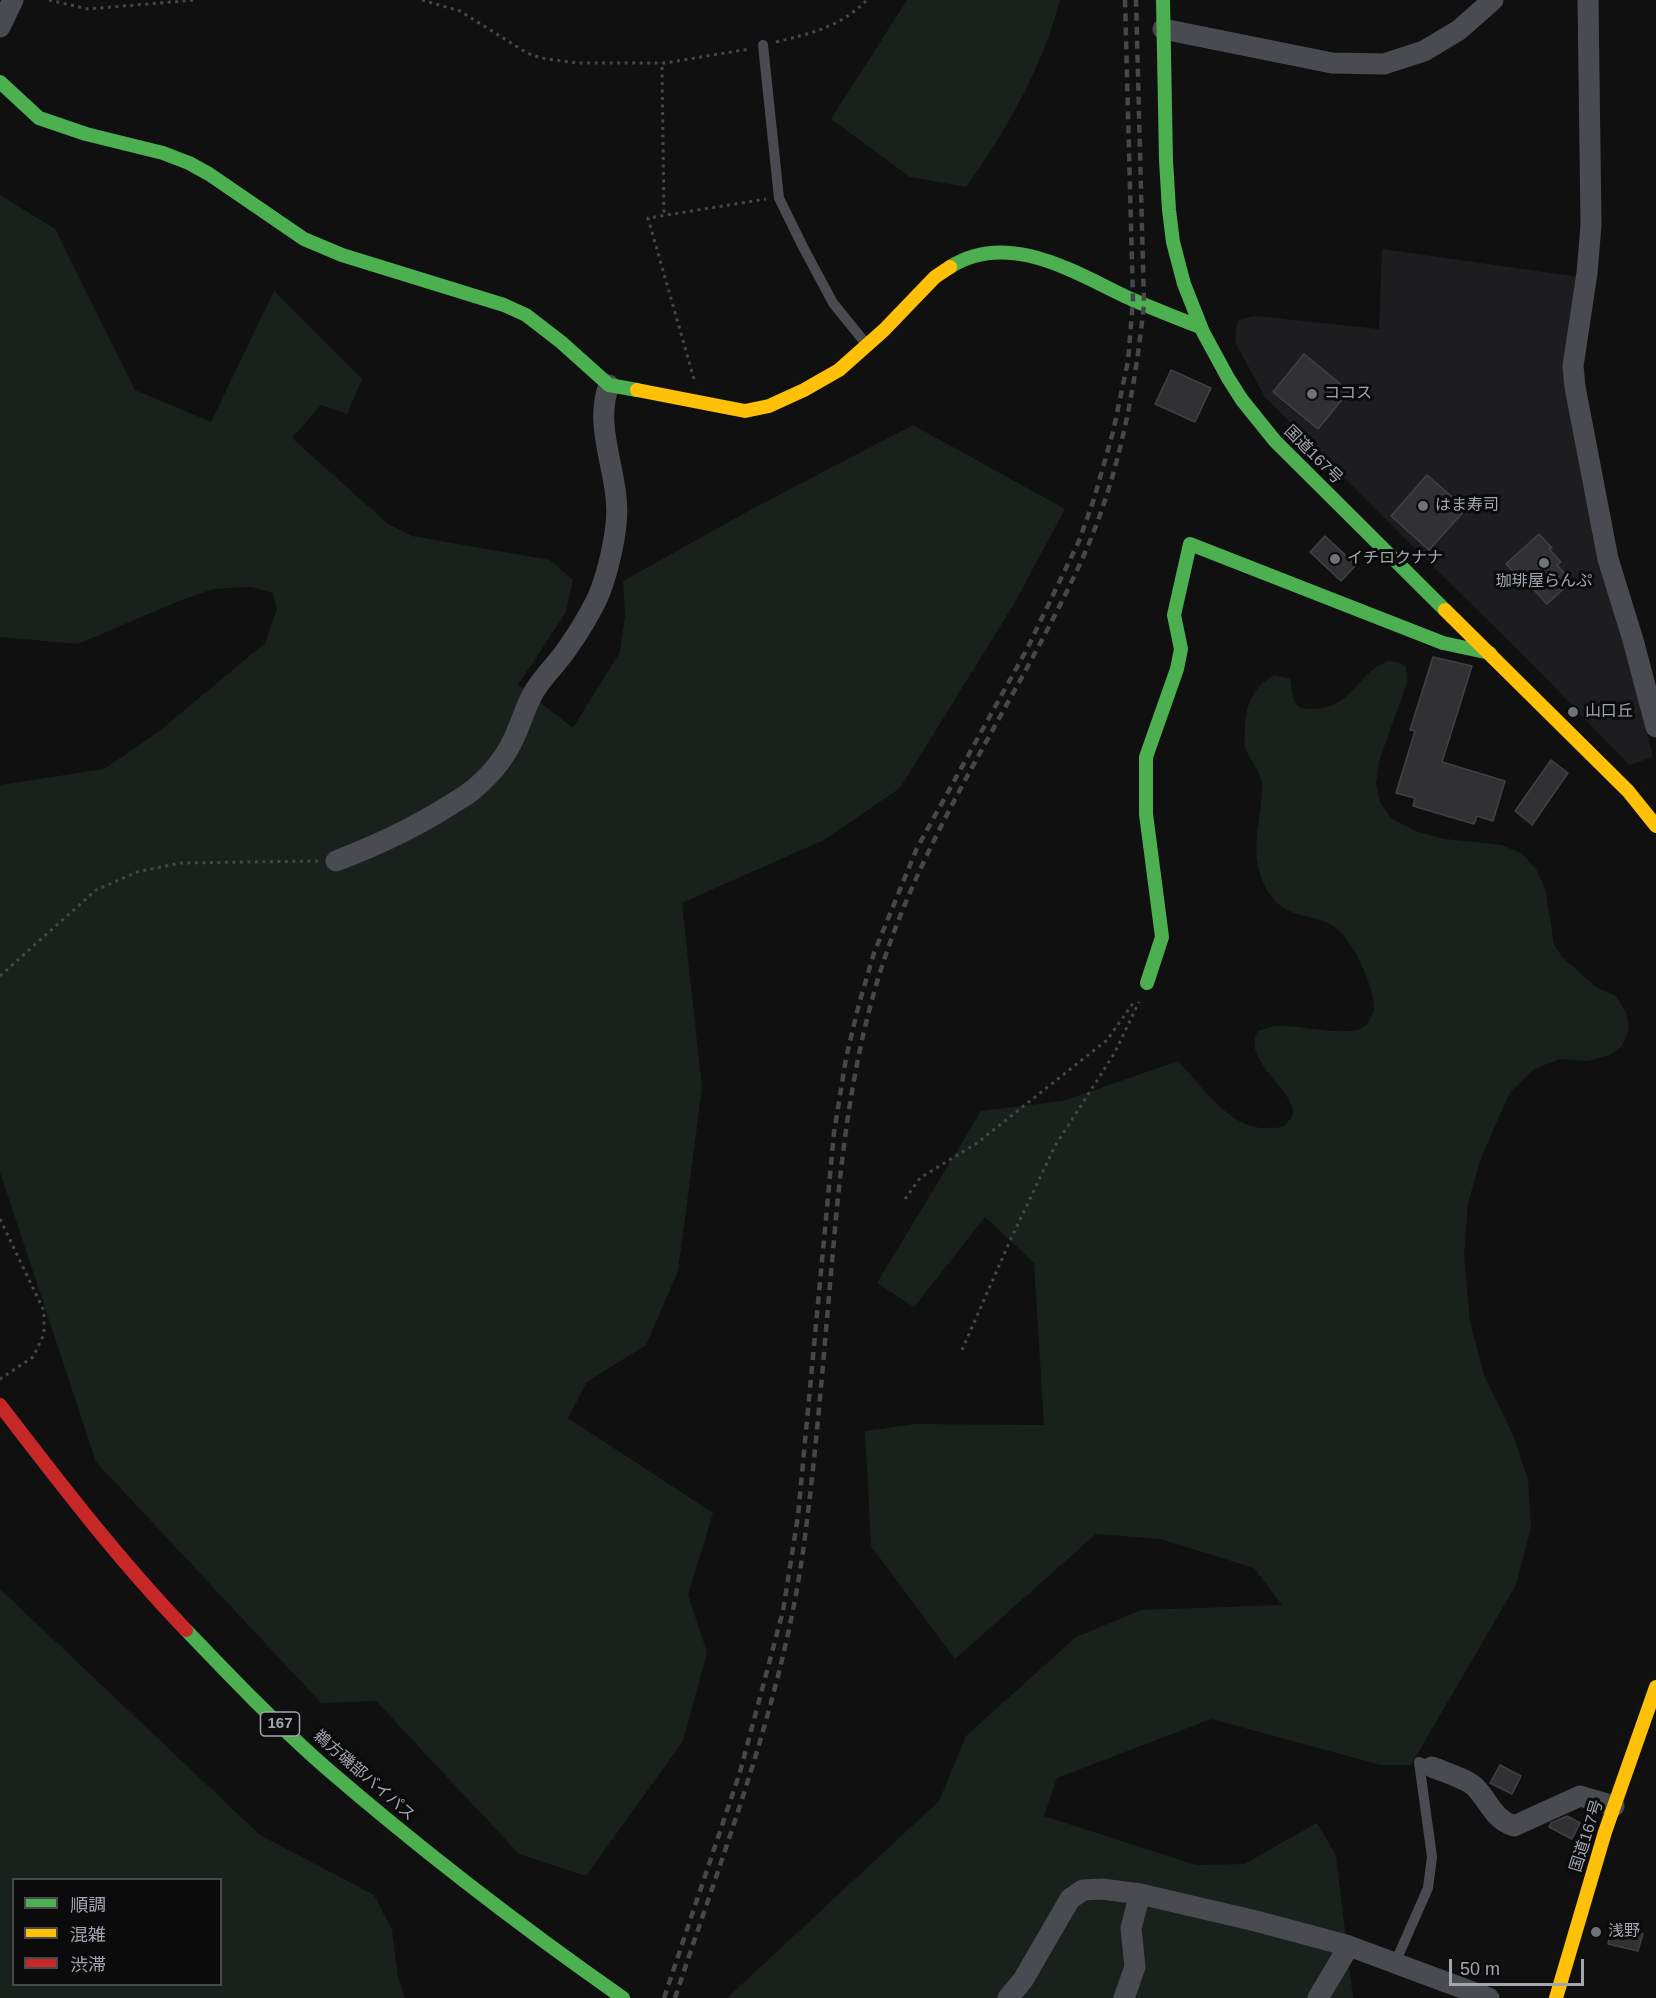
<!DOCTYPE html>
<html>
<head>
<meta charset="utf-8">
<style>
  body { margin:0 }
  #map { position:relative; width:1656px; height:1998px; overflow:hidden; background:#101011; font-family:Helvetica,"Noto Sans JP",sans-serif }
  canvas { display:block }
  .legend { position:absolute; left:12px; top:1878px; width:210px; height:108px; box-sizing:border-box; background:#0b0b0c; border:2px solid #47494e; margin:0; padding:8px 10px; list-style:none; font-size:18px; color:#a1a6b1 }
  .legend li { display:flex; align-items:center; gap:12px; height:30px }
  .legend b { width:30px; border:2px solid #47494e }
  .scale { position:absolute; left:1449px; top:1959px; width:135px; height:27px; box-sizing:border-box; border:3px solid #a1a6b1; border-top:0; padding-left:8px; font-size:18px; line-height:21px; white-space:nowrap; color:#a1a6b1; -webkit-text-stroke:4px #0b0b0c; paint-order:stroke }
</style>
</head>
<body>
<div id="map">
<canvas width="1656" height="1998"></canvas>
<ul class="legend">
<li><b style="height:8px;background:#4caf50"></b>順調</li>
<li><b style="height:8px;background:#ffc107"></b>混雑</li>
<li><b style="height:8px;background:#c62828"></b>渋滞</li>
</ul>
<div class="scale">50 m</div>
</div>
<script>
const context = document.querySelector('canvas').getContext('2d');
context.lineJoin = 'round';
function fill(path, color) {
  context.fillStyle = color;
  context.fill(path, 'evenodd');
}
function trace(path, color, width, dash) {
  context.strokeStyle = color;
  context.lineWidth = width;
  context.lineCap = dash ? 'butt' : 'round';
  context.setLineDash(dash || []);
  context.stroke(path);
}
function drawText(font, color, halo, rows, align = 'center') {
  context.font = font + ' Helvetica,"Noto Sans JP",sans-serif';
  context.lineWidth = 6;
  context.setLineDash([]);
  context.textBaseline = 'middle';
  context.strokeStyle = halo;
  context.fillStyle = color;
  for (const [text, x, y, turn = 0] of rows) {
    context.save();
    context.translate(x, y);
    context.rotate((+turn || 0) * Math.PI / 180);
    context.textAlign = isNaN(turn) ? turn : align;
    if (halo) context.strokeText(text, 0, 0);
    context.fillText(text, 0, 0);
    context.restore();
  }
}
fill(new Path2D(`
  M1382,249L1579,277L1566,350L1616,611L1653,757L1629,765L1542,674L1371,505L1265,397L1235,342L1236,329L1238,321L1244,318L1256,316L1379,329Z`), '#1d1d1f');
fill(new Path2D(`
  M907,0H1060C1042,68 1007,130 966,187L910,177L831,119Z
  M0,195L55,229L135,390L211,422L274,291L362,379L347,414L321,405L292,438L388,524L412,536L550,560L573,580L566,612L518,685L573,728L620,652L625,616L623,581L752,509L913,425L1065,509L1014,604L900,788L824,840L682,903L702,1088L678,1271L646,1345L587,1382L568,1418L713,1513L688,1595L707,1652L683,1741L586,1876L519,1854L376,1701L321,1703L96,1462L0,1172V785L104,769L157,733L265,643L277,609L273,593L251,587L213,589L179,601L78,644L0,637Z
  M1388,661L1398,662L1406,667L1407,683L1379,761L1376,784L1380,802L1391,818L1415,831L1445,839L1502,845L1522,854L1536,869L1545,888L1554,944L1562,957L1596,987L1616,996L1627,1014L1629,1029L1622,1046L1610,1055L1588,1061L1560,1059L1534,1069L1510,1092L1481,1158L1468,1203L1464,1255L1470,1322L1484,1375L1514,1437L1528,1480L1531,1528L1516,1585L1411,1765H1381L1211,1719L1057,1778L1044,1816L1196,1865L1244,1864L1317,1823L1336,1855L1353,1998H727L939,1801L966,1736L1076,1637L1141,1610L1282,1605L1254,1568L1160,1539L1096,1534L955,1659L871,1546L865,1431L916,1424L1044,1425L1034,1263L985,1217L914,1307L877,1283L981,1111L1063,1101L1178,1061C1197,1081 1226,1122 1255,1127C1264,1129 1274,1128 1283,1127C1287,1122 1293,1118 1293,1111C1292,1089 1241,1059 1258,1031C1267,1028 1275,1025 1285,1026C1303,1026 1352,1038 1365,1026C1369,1022 1373,1015 1374,1010C1375,988 1352,937 1333,926C1309,911 1285,921 1267,890C1246,853 1263,820 1262,783C1261,772 1250,760 1246,750C1244,743 1244,735 1245,727C1246,704 1253,687 1274,675L1290,679C1292,687 1291,695 1295,702C1298,708 1304,709 1311,709C1353,709 1355,674 1388,661Z
  M0,1589L260,1835L374,1895L392,1930L398,1977L405,1998H0ZM14,1880H220V1984H14Z`), '#1a201b');
const building = new Path2D(`
  M1304,354L1349,391L1318,429L1273,392Z
  M1171,370L1211,388L1195,422L1155,404Z
  M1427,475L1466,509L1429,550L1391,516Z
  M1539,534L1552,548L1549,549L1561,562L1557,565L1572,581L1547,604L1520,575L1518,576L1506,564Z
  M1325,536L1356,565L1341,581L1310,552Z
  M1433,657L1472,666L1442,762L1505,781L1493,821L1477,816L1474,824L1413,806L1415,798L1396,793L1415,731L1410,730Z
  M1551,760L1568,773L1532,825L1515,811Z
  M1500,1765L1521,1776L1512,1794L1490,1783Z
  M1567,1816L1580,1823L1572,1839L1549,1827L1551,1823Z
  M1612,1927L1643,1934L1638,1951L1608,1944Z`);
fill(building, '#313133');
trace(building, '#404144', 1.5);
trace(new Path2D(`
  M49,0L88,9L196,0
  M422,0L460,11L527,53L541,58L577,63H665L749,49
  M776,42C812,33 840,27 867,0
  M662,67L664,215
  M694,379L648,218L766,199
  M0,976L96,890L137,872L180,863L318,861
  M905,1199L920,1178L977,1143L1107,1040L1134,1002
  M0,1219L44,1311V1334L33,1357L0,1379
  M962,1350L1009,1243L1055,1146L1114,1054L1139,1002`), '#46474a', 3, [3, 4.5]);
trace(new Path2D(`
  M763,45L779,198L803,247L833,303L867,345
  M1395,1963L1428,1888L1432,1857L1419,1762L1432,1767`), '#4a4b50', 10);
trace(new Path2D(`
  M1588,0L1591,225L1587,273L1573,366L1575,387L1608,559L1633,640L1656,727
  M0,27L13,0
  M1163,29L1332,63L1384,64L1424,51L1459,30L1493,0
  M336,861C375,846 412,829 447,807C456,801 466,796 474,789C492,774 508,754 517,731C523,717 527,703 535,690C545,674 559,662 569,646C579,632 589,615 597,599C606,579 614,546 616,524C622,478 592,430 609,385
  M1432,1767C1444,1772 1467,1779 1475,1787C1489,1801 1494,1820 1514,1826L1580,1796L1614,1806
  M1008,1998L1023,1980L1070,1899L1083,1890L1102,1889L1140,1894L1256,1921L1349,1946L1489,1998
  M1124,1998L1135,1967L1131,1928L1140,1894
  M1318,1998L1349,1946`), '#4a4b50', 21);
trace(new Path2D(`
  M1163,0L1166,160L1169,210L1173,242L1184,284L1203,332L1228,378L1242,400L1275,441L1445,610
  M0,82L39,118L86,134L163,153L189,163L209,174L304,239L342,255L504,305L526,315L561,342L609,385L637,390
  M950,267C1009,229 1077,274 1131,299C1154,309 1177,318 1200,327
  M1147,983L1162,937L1146,814V757L1177,669L1181,649L1174,615L1190,544L1443,643L1490,653
  M186,1630C231,1677 276,1724 325,1767C420,1849 520,1926 623,1998`), '#4caf50', 14);
trace(new Path2D(`
  M637,390L745,411L769,406L804,390L839,370L884,330L935,277L950,267
  M1445,610L1628,791L1656,826
  M1556,1998L1605,1832L1656,1687`), '#ffc107', 14);
trace(new Path2D(`
  M0,1405C59,1482 118,1559 186,1630`), '#c62828', 14);
trace(new Path2D(`
  M664,1998L740,1772L783,1611L798,1516L834,1133L846,1058L859,1004L874,953L917,848L1027,649L1079,541L1094,499L1113,432L1128,361L1133,300L1125,0
  M675,1998C724,1849 783,1701 804,1544C817,1447 824,1349 833,1251C841,1159 851,1068 878,979C924,827 1019,699 1084,555C1119,476 1135,390 1144,304L1136,0`), '#464749', 4.5, [8, 6]);
for (const [x, y, r, color] of [
  [1312,394,6,"#6e7279"],
  [1423,506,6,"#6e7279"],
  [1335,559,6,"#6e7279"],
  [1544,563,6,"#6e7279"],
  [1573,712,6,"#6e7279"],
  [1596,1932,6,"#6e7279"]
]) {
  const dot = new Path2D();
  dot.arc(x, y, r, 0, 2 * Math.PI);
  context.fillStyle = color;
  context.fill(dot);
  trace(dot, '#0b0b0c', 2);
}
for (const [x, y, w] of [
  [280,1724,39]
]) {
  const box = new Path2D();
  box.roundRect(x - w / 2, y - 12, w, 24, 4.5);
  context.fillStyle = '#0b0b0c';
  context.fill(box);
  trace(box, '#a1a6b1', 1.5);
}
drawText('bold 15px', '#a1a6b1', null, [
  ["167",280,1724]
]);
drawText('16px', '#a1a6b1', '#0b0b0c', [
  ["ココス",1324,394],
  ["はま寿司",1435,506],
  ["イチロクナナ",1347,559],
  ["珈琲屋らんぷ",1544,582,"center"],
  ["山口丘",1585,712],
  ["浅野",1608,1932]
], 'left');
drawText('16px', '#a1a6b1', '#0b0b0c', [
  ["国道167号",1313,455,45],
  ["鵜方磯部バイパス",364,1776,41],
  ["国道167号",1587,1836,-72]
]);
</script>
</body>
</html>
